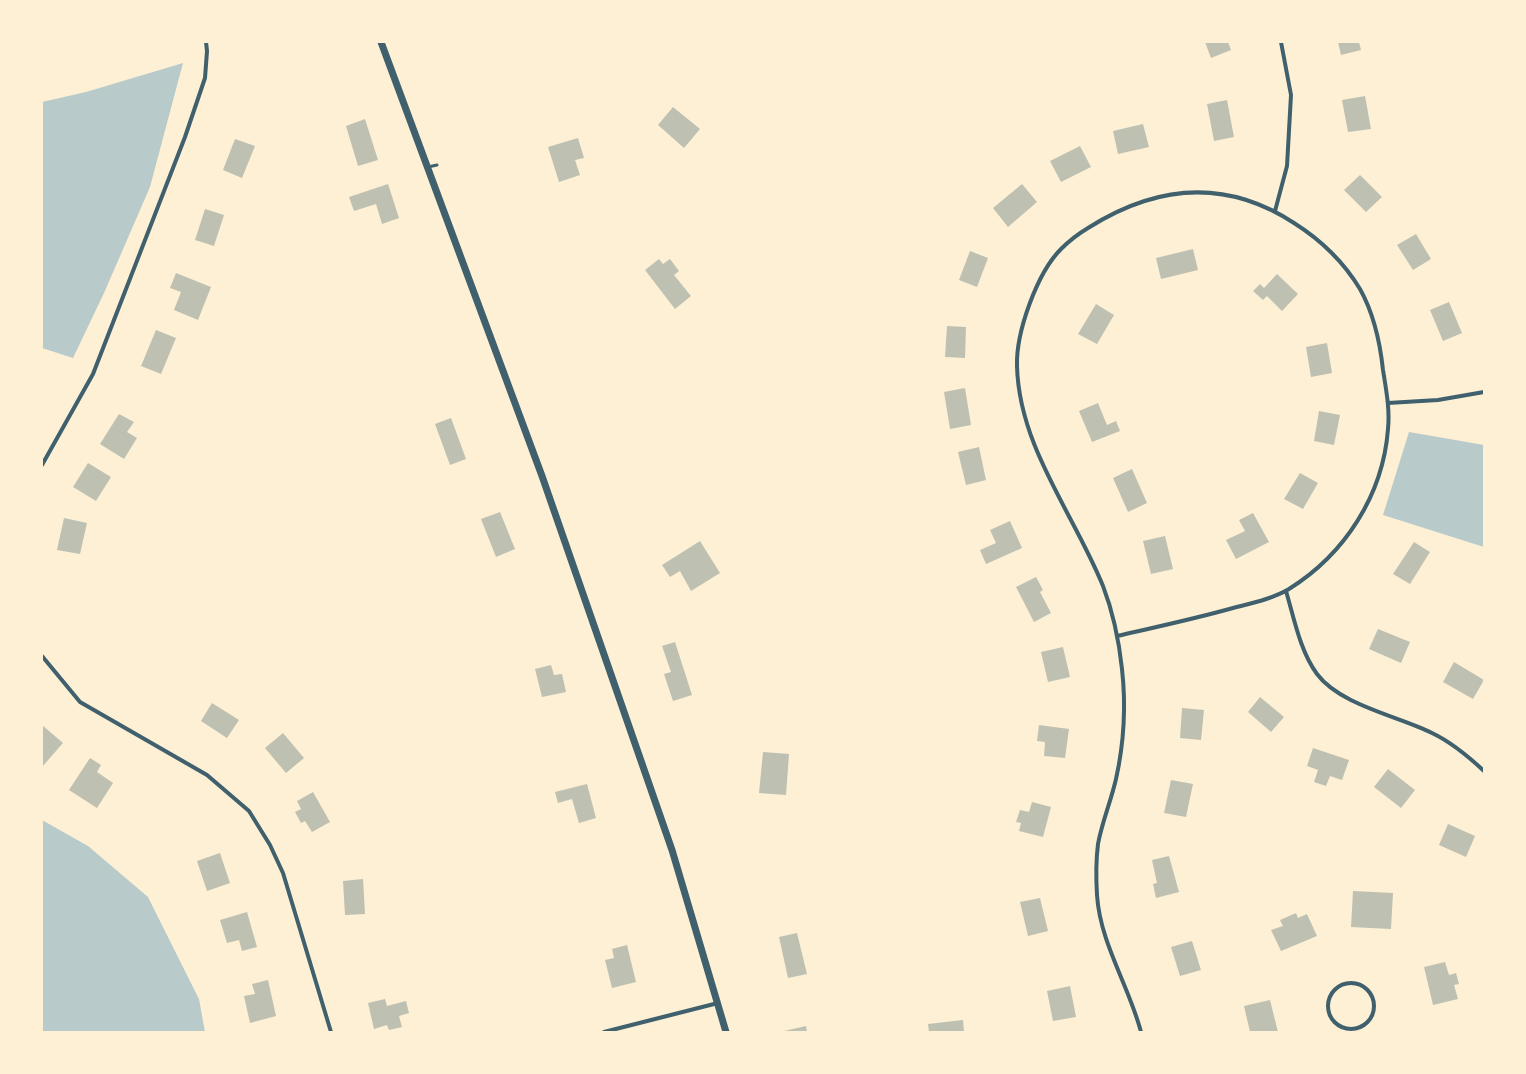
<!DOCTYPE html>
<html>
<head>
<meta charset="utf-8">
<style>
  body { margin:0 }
  #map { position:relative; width:1526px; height:1074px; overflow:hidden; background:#fdf0d5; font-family:"Public Sans",sans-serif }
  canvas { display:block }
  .frame { position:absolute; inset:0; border:43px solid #fdf0d5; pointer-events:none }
</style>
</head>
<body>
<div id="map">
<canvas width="1526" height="1074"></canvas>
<div class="frame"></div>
</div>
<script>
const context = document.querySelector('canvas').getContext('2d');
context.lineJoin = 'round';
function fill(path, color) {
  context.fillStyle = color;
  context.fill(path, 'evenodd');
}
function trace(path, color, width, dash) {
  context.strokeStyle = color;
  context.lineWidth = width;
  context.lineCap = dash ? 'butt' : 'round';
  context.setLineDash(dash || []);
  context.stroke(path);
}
fill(new Path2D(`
  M183,63L150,187L104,293L73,358L42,348V102L86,92Z
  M1409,432L1484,445V547L1383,515Z
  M42,820L88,846L148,897L199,999L205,1032H42Z`), '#b9caca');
fill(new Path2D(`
  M1205,42H1228L1231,50L1211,58Z
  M1338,42H1359L1361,50L1341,55Z
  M1365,96L1371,129L1348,132L1342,100Z
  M1227,100L1234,137L1214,141L1207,104Z
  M673,107L700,129L684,148L658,125Z
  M365,119L378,160L358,166L346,126Z
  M1143,124L1149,147L1118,154L1113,131Z
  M578,138L584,158L575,160L580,175L559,182L548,147Z
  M235,139L255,146L242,178L223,170Z
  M1080,146L1091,167L1061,182L1050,161Z
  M1360,175L1382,197L1366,212L1344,190Z
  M388,184L399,218L382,224L376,204L354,211L349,197Z
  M1022,184L1037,202L1008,227L993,208Z
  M205,209L224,215L214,246L195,240Z
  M1416,234L1431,259L1413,270L1397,245Z
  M1193,249L1198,270L1161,279L1156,258Z
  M970,251L988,258L977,287L959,280Z
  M659,259L663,264L670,259L679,271L674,275L691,296L675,309L645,270Z
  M176,273L211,287L198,320L174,310L181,292L170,288Z
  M1277,274L1298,294L1282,311L1267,296L1263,300L1253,291L1260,284L1264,288Z
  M1449,302L1462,333L1443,341L1430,310Z
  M1096,304L1114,315L1097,344L1078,334Z
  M947,326L966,327L965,358L945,357Z
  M156,330L176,338L161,374L141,366Z
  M1327,343L1332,373L1311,377L1306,347Z
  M965,388L971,425L950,429L944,392Z
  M1098,403L1107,425L1116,421L1120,431L1092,442L1079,411Z
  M1319,411L1340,415L1334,445L1314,441Z
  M119,414L134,422L127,432L137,438L124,459L100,444Z
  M451,418L466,459L450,465L435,424Z
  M979,447L986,480L966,485L958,452Z
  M88,463L111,477L96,501L73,487Z
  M1132,469L1147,503L1128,512L1113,478Z
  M1300,473L1318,483L1303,509L1284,499Z
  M500,512L515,549L496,557L481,519Z
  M1253,513L1269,542L1236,559L1226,540L1245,531L1239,520Z
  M64,518L87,523L80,554L57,550Z
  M1010,521L1022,548L986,564L980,550L996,543L990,530Z
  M1165,536L1173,569L1151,574L1143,541Z
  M700,541L720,573L691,591L680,571L670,577L662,565Z
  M1414,542L1430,552L1410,584L1393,574Z
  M1036,577L1043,590L1040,592L1051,613L1034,622L1016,587Z
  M1378,629L1410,642L1401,663L1369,649Z
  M675,642L692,695L673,701L664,674L671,672L662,646Z
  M1063,647L1070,677L1048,682L1041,652Z
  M1454,662L1484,680L1473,699L1443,682Z
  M551,665L554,675L562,674L566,692L542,697L535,669Z
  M1260,697L1284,717L1271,732L1248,712Z
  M212,703L239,720L227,738L201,721Z
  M1182,708L1204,710L1201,740L1180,738Z
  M42,725L63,743L42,767Z
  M1039,725L1069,729L1065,758L1044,756L1045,742L1037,741Z
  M283,733L304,758L286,773L265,748Z
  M1313,748L1349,760L1342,780L1330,776L1326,786L1314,782L1318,770L1307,766Z
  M763,752L789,754L786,795L759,793Z
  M90,758L101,765L97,772L113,783L97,808L69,790Z
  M1388,769L1415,790L1401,808L1374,787Z
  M1171,780L1193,784L1186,817L1164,813Z
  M587,784L596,818L579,823L572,799L558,803L555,792Z
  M313,792L330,822L312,832L305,821L301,823L295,812L301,809L297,801Z
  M1032,802L1051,807L1043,837L1019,831L1021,823L1016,822L1020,810L1029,812Z
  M1448,824L1475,836L1466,857L1439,845Z
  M220,853L230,883L207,891L197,861Z
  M1169,856L1179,892L1156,898L1153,884L1157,883L1152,860Z
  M363,879L365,914L345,915L343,881Z
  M1353,891L1393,893L1391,929L1351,927Z
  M1040,898L1048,931L1028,936L1020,902Z
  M247,912L257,947L242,951L239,940L227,943L220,920Z
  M1296,913L1298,918L1307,914L1317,936L1281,951L1271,930L1283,926L1280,920Z
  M797,933L807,974L788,978L779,937Z
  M1192,941L1201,970L1180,976L1171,947Z
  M627,945L636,982L612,988L605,960L614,958L612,949Z
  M1445,962L1449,975L1456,973L1459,984L1454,985L1458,999L1433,1005L1424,967Z
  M268,980L276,1016L250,1023L244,996L255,994L252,984Z
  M1070,986L1076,1017L1053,1021L1047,991Z
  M385,999L387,1006L406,1001L409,1013L399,1016L402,1027L389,1030L387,1025L374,1029L368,1003Z
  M1270,1000L1278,1032H1250L1244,1006Z
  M963,1020L964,1032H929L928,1024Z
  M806,1026L807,1032H784V1031Z`), '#bec0b2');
trace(new Path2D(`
  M428,167L437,165`), '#3f606c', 3);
trace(new Path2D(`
  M1275,211L1287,166L1291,95L1281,42
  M1388,403L1438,400L1484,392
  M42,465L93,374L185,137L205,78L207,51L206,42
  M1286,591C1294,618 1300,651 1317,674C1340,705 1398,716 1432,733C1451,742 1469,757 1484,771
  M1117,636C1156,627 1194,619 1233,608C1252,603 1272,599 1289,589C1345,554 1383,495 1388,429C1390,409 1386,389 1383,370C1380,342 1374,314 1360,289C1343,261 1321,240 1294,223C1225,178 1156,185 1088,228C1078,234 1069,241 1061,249C1037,273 1016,332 1017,366C1019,447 1074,514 1103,586C1113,612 1119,641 1122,669C1126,705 1124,743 1116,779C1111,801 1102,822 1098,844C1096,860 1096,879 1097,895C1100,943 1129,986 1141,1032
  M42,656L80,702L207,775L249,811L270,845L283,873L331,1032
  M1328 1006a23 23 0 1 1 46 0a23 23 0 1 1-46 0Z
  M604,1032L718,1003`), '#3f606c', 4);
trace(new Path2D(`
  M381,42L542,476L672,850L726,1032`), '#3f606c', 7);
</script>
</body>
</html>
